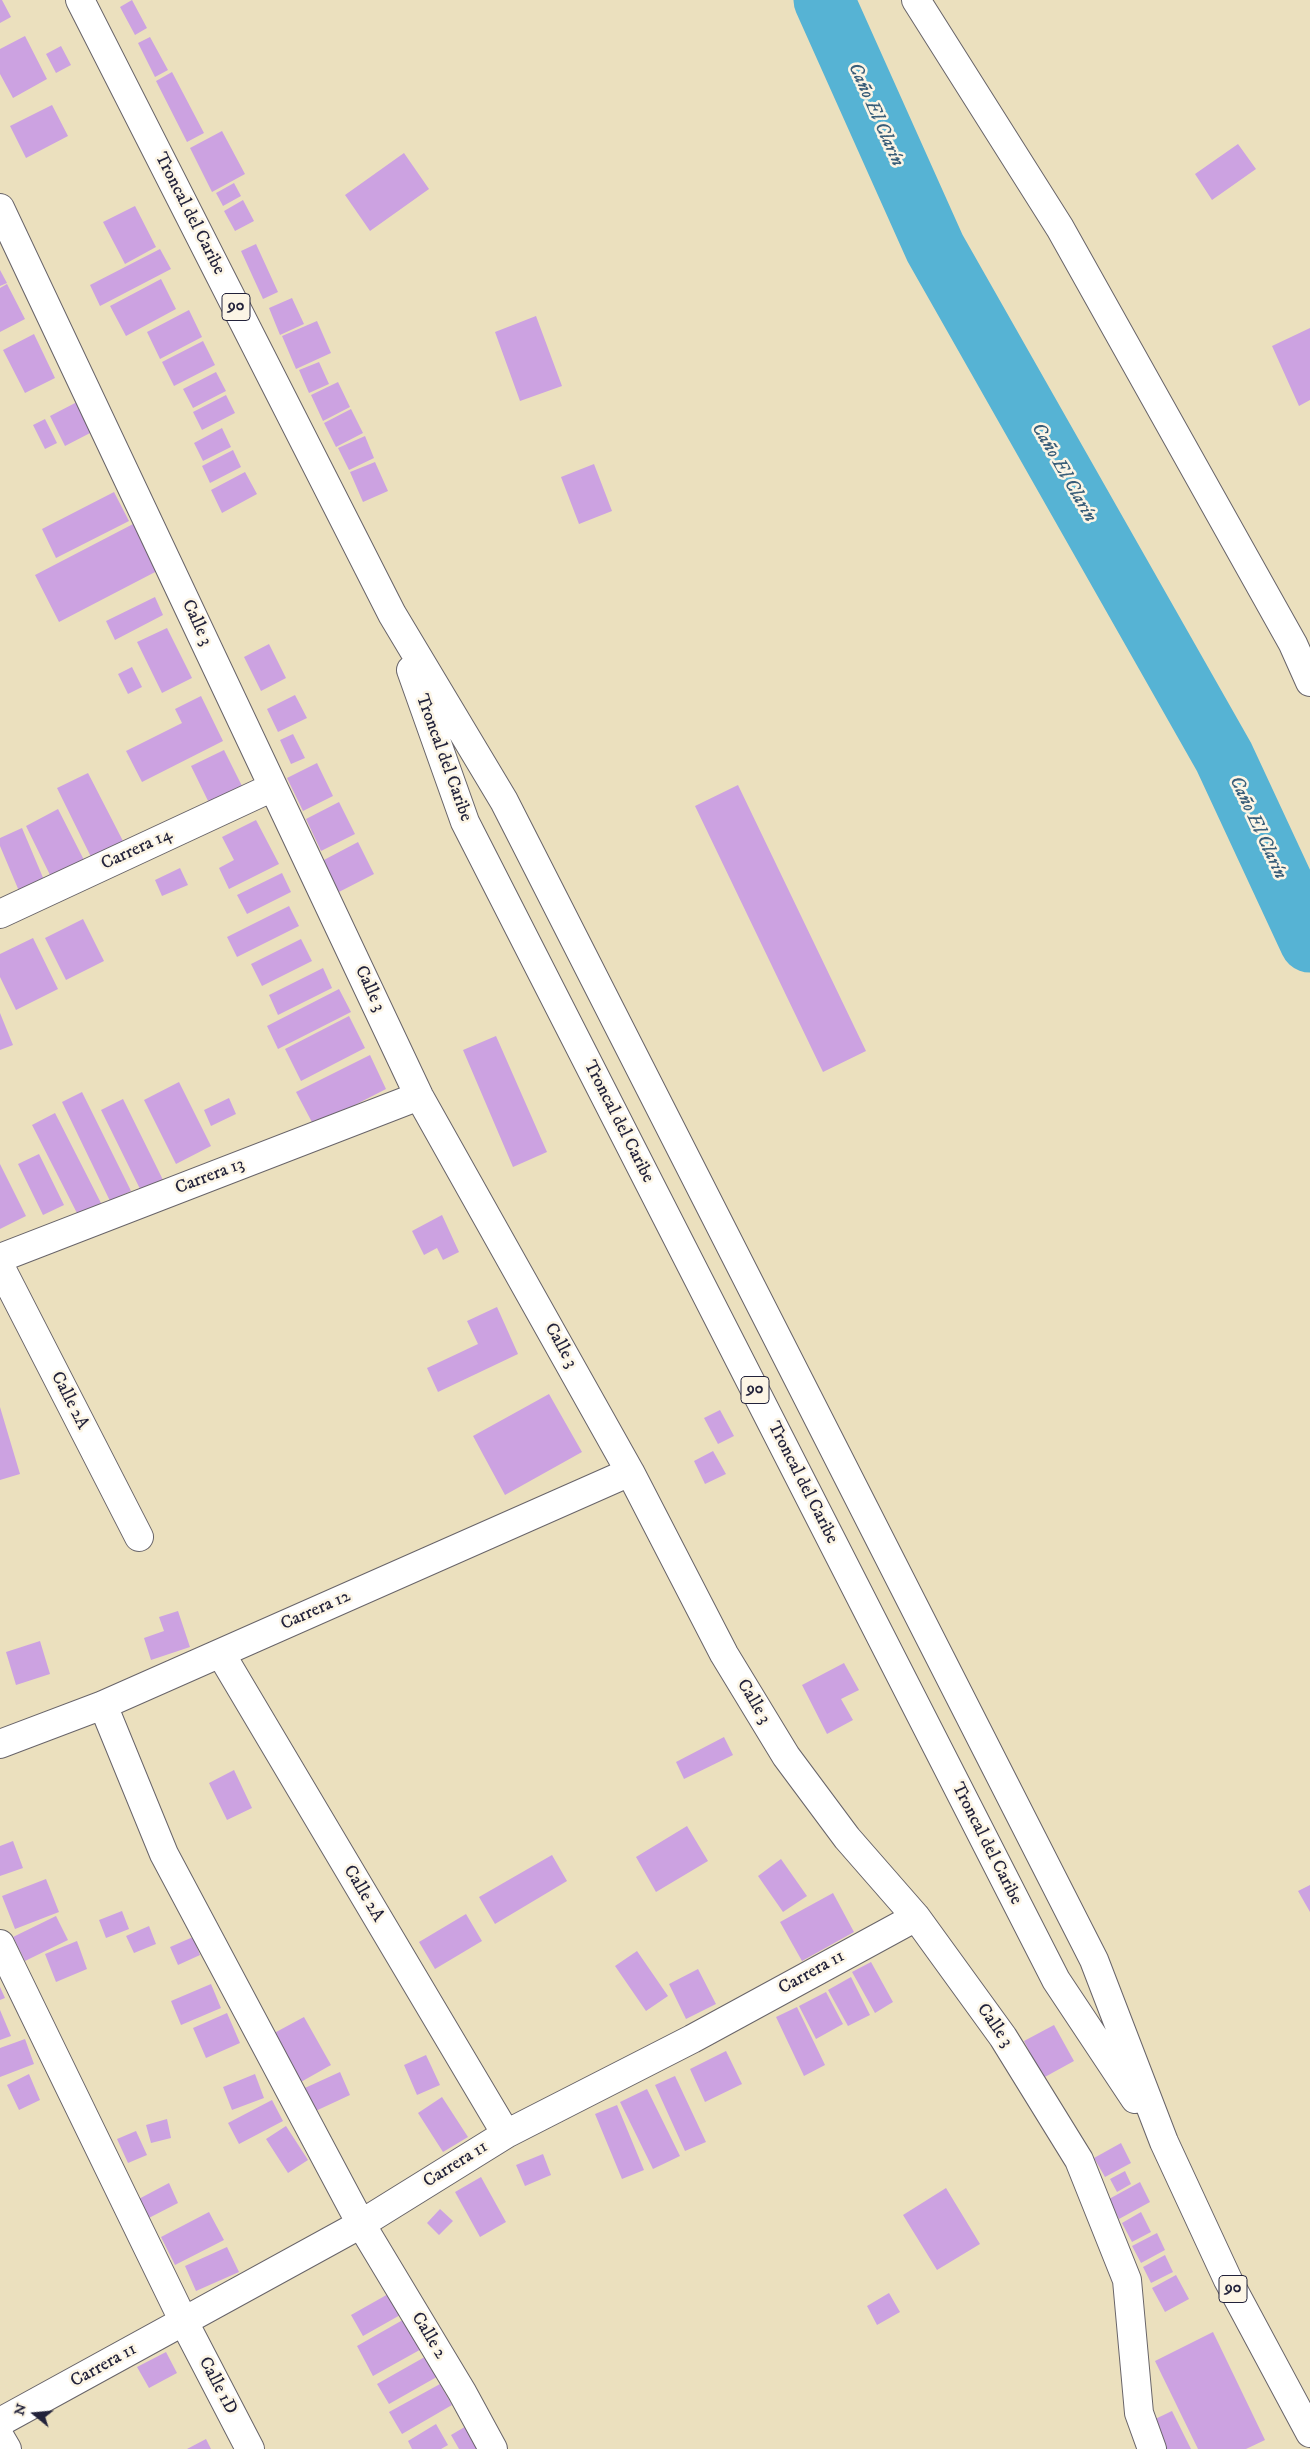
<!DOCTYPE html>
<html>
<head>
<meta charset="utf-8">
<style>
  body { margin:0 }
  #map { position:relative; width:1310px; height:2449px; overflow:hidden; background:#ebe0be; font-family:"IM FELL DW Pica",serif }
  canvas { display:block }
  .north { position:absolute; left:10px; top:2389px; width:50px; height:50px; -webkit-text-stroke:4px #fcf5e5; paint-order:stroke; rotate:287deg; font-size:14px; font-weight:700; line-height:20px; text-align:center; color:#22223b }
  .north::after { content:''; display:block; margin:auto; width:18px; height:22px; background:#22223b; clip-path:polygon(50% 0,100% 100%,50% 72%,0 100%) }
</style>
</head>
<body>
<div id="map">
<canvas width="1310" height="2449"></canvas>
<div class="north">N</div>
</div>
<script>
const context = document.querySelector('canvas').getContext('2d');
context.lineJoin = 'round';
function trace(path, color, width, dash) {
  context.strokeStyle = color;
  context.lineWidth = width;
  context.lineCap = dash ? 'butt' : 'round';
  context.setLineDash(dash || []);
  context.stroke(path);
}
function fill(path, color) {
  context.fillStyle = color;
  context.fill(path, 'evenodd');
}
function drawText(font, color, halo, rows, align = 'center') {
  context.font = font + ' "IM FELL DW Pica",serif';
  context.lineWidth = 5;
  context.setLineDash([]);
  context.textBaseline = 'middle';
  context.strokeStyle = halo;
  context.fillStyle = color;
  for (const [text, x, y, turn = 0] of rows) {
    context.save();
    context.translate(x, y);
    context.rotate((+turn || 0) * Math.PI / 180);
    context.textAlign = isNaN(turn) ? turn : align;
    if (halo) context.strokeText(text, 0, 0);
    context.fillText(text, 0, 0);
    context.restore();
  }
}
trace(new Path2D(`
  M824,0L935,248L1224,757L1310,942`), '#56b3d4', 61);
fill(new Path2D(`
  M0,0H2L11,17L0,23Z
  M132,0L147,28L135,35L120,7Z
  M25,36L47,79L13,98L0,74V49Z
  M150,37L168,70L155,77L138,43Z
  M61,46L71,65L56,73L46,54Z
  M172,72L204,133L187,142L156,81Z
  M52,105L68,136L26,158L10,126Z
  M222,131L245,174L212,192L190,148Z
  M1238,144L1256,169L1212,200L1195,174Z
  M404,153L429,189L370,231L345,195Z
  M234,183L241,196L223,206L216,193Z
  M243,200L254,221L235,231L224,211Z
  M135,206L156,247L125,264L103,222Z
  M256,244L278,292L263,299L241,251Z
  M160,249L171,269L100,306L90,285Z
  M0,270L7,283L0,286Z
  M161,279L176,309L126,336L110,306Z
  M7,284L25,319L0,332V288Z
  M292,298L304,324L280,335L269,308Z
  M189,310L202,337L160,359L147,332Z
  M536,316L562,386L520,401L495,332Z
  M317,321L331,353L296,369L282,336Z
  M1310,328V400L1299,406L1272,346Z
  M34,334L55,378L25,393L3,350Z
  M203,341L215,365L174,386L162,362Z
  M319,362L329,384L309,393L299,370Z
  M216,372L226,391L193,408L183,389Z
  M338,382L350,407L323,421L311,395Z
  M226,395L235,413L202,430L193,412Z
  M77,402L92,432L65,446L50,416Z
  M351,409L363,433L336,447L324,423Z
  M45,419L57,443L45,449L33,425Z
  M222,428L231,447L203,461L194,443Z
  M365,436L374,458L349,470L338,448Z
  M233,450L241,467L210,483L202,466Z
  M375,462L388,491L363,502L350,472Z
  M594,464L612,511L579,524L561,477Z
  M245,472L257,494L222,513L211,490Z
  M114,492L129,521L56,558L42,529Z
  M135,523L159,570L59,622L35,575Z
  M155,597L163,615L115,640L106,621Z
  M167,628L192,678L162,693L137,642Z
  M269,644L286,678L261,691L244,657Z
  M132,667L142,687L128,694L118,674Z
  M295,695L307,718L278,732L267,709Z
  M201,696L223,741L142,782L126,751L182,723L175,709Z
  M293,734L305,758L291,764L280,740Z
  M224,750L245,792L212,809L191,766Z
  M317,763L333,796L303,811L287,778Z
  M88,773L124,843L92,859L57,788Z
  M738,785L866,1051L823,1072L695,806Z
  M339,802L355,834L321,851L306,819Z
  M58,809L84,860L51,877L26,826Z
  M256,820L279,864L229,889L219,868L234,860L222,837Z
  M22,828L44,880L19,891L0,846V838Z
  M358,842L374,874L337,893L322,861Z
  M180,868L188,885L162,896L155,880Z
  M282,873L291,892L247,914L237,895Z
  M289,906L299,926L237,957L227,937Z
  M83,919L104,961L66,980L45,938Z
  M33,938L58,989L16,1010L0,977V954Z
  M301,939L312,961L262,986L251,964Z
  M323,968L332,988L278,1015L269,995Z
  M339,989L351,1012L278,1049L267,1026Z
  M0,1013L13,1045L0,1050Z
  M349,1016L365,1048L301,1081L285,1049Z
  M496,1036L547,1152L513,1167L463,1050Z
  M370,1055L386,1089L314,1126L296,1092Z
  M179,1082L211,1146L176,1164L144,1100Z
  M82,1092L131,1191L110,1201L62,1102Z
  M229,1098L236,1114L211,1126L204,1110Z
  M123,1099L164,1182L142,1193L101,1110Z
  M55,1113L102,1205L79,1217L32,1125Z
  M39,1154L64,1205L43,1215L18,1164Z
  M0,1164L26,1216L0,1229Z
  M442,1215L459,1252L443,1260L437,1248L424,1255L412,1231Z
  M497,1307L518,1354L438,1392L427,1368L478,1344L467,1321Z
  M549,1394L582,1452L505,1495L473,1436Z
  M0,1407L20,1474L0,1480Z
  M720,1410L734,1436L718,1444L704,1418Z
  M713,1451L726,1474L705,1484L694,1461Z
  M178,1611L190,1647L151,1660L144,1638L164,1631L159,1617Z
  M40,1641L50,1674L16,1685L6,1652Z
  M844,1663L859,1690L841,1699L853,1720L827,1734L802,1685Z
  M724,1737L733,1755L684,1779L676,1762Z
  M234,1770L252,1808L227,1820L209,1783Z
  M687,1826L708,1861L656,1892L636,1857Z
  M13,1841L23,1868L0,1876V1846Z
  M552,1855L567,1881L495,1924L479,1897Z
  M781,1859L807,1896L783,1912L758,1876Z
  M46,1879L59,1912L15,1929L2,1896Z
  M1310,1885V1912L1298,1891Z
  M833,1893L854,1932L802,1961L780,1922Z
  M122,1911L129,1929L106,1938L99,1920Z
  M466,1914L482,1941L435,1969L419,1942Z
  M56,1916L68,1940L25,1961L13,1937Z
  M149,1926L156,1944L134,1953L126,1936Z
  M193,1937L200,1955L178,1965L170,1947Z
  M77,1941L87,1969L56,1982L45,1954Z
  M637,1951L668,1996L646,2011L615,1966Z
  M871,1962L893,2002L875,2013L852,1972Z
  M698,1969L716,2004L686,2019L669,1984Z
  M851,1977L870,2015L848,2026L828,1990Z
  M211,1984L221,2008L181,2025L171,2001Z
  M0,1987L5,1998L0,2000Z
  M826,1992L843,2024L816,2039L799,2006Z
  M797,2007L825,2065L804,2076L776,2017Z
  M0,2010L11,2036L0,2040Z
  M227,2013L240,2043L206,2058L193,2028Z
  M304,2017L331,2065L292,2087L265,2038Z
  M1054,2025L1074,2061L1043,2078L1024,2041Z
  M25,2039L34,2064L0,2077V2048Z
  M726,2051L742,2084L705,2102L690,2069Z
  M426,2055L440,2085L417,2095L404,2065Z
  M340,2072L350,2095L307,2115L296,2092Z
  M29,2074L40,2100L19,2110L7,2085Z
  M255,2074L264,2098L232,2110L223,2087Z
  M675,2076L706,2142L685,2151L655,2085Z
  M647,2089L680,2156L653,2169L620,2102Z
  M442,2097L468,2137L443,2152L418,2113Z
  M272,2100L283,2121L239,2144L228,2123Z
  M617,2105L644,2170L622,2179L595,2114Z
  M167,2119L171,2138L151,2143L146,2125Z
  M286,2126L308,2160L288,2173L266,2139Z
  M136,2131L147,2155L128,2163L117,2139Z
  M1121,2143L1131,2163L1105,2177L1094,2158Z
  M543,2154L551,2175L525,2186L516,2165Z
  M1125,2171L1131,2184L1117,2192L1110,2179Z
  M481,2177L506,2222L480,2237L455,2192Z
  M1140,2182L1150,2202L1119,2219L1109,2199Z
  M169,2183L178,2203L143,2221L133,2202Z
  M946,2188L980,2244L937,2270L903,2215Z
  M440,2209L453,2221L439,2235L427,2223Z
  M209,2212L224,2240L175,2265L161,2237Z
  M1141,2212L1151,2232L1132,2242L1122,2223Z
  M1157,2233L1165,2250L1141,2263L1132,2246Z
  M227,2247L239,2272L196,2291L185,2266Z
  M1165,2255L1173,2272L1151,2283L1143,2267Z
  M1176,2275L1189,2299L1165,2312L1152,2288Z
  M390,2293L402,2314L363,2336L351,2315Z
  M889,2293L900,2312L877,2325L867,2306Z
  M408,2317L425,2347L373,2376L357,2346Z
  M1213,2332L1265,2440L1246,2449H1198L1155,2361Z
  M166,2352L177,2373L149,2388L137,2367Z
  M430,2354L442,2374L389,2404L377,2384Z
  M440,2384L452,2405L402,2434L389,2412Z
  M1172,2411L1191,2449H1166L1151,2421Z
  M436,2424L448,2445L441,2449H412L408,2441Z
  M468,2425L482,2449H459L451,2435Z
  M206,2439L211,2449H187Z`), '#cca2e1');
const street = new Path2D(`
  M916,0L1060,228L1293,644L1310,682
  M0,208L419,1096L630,1472L724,1654L786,1756L847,1838L916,1917L1003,2037L1079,2160L1127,2280L1139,2413L1152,2449
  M0,914L273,787
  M0,1258L419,1096
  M0,1266L139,1537
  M221,1654L506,2134
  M103,1705L164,1854L361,2224L462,2392L493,2449
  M0,1744L103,1705L630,1472
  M0,1944L184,2322L250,2449
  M0,2422L361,2224L506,2134L692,2039L916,1917
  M0,2437L7,2449`);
const highway = new Path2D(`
  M80,0L392,614L504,801L1094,1960L1164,2142L1228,2280L1310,2433
  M411,670L465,822L1056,1980L1135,2099`);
trace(street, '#686469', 30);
trace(highway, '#686469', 30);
trace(street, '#fff', 28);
trace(highway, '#fff', 28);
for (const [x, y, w] of [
  [236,307,28],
  [755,1390,28],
  [1233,2289,28]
]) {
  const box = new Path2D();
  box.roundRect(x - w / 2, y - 13.5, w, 27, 4);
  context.fillStyle = '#fcf5e5';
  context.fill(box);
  trace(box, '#22223b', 1);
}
drawText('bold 16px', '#22223b', null, [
  ["90",236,307],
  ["90",755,1390],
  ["90",1233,2289]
]);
drawText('18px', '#22223b', '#fcf5e5', [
  ["Troncal del Caribe",189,214,63],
  ["Calle 3",196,623,65],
  ["Troncal del Caribe",443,758,70],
  ["Carrera 14",137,850,-25],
  ["Calle 3",369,989,65],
  ["Troncal del Caribe",618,1122,63],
  ["Carrera 13",210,1177,-21],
  ["Calle 3",560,1346,61],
  ["Calle 2A",69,1401,63],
  ["Troncal del Caribe",802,1483,63],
  ["Carrera 12",316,1611,-24],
  ["Calle 3",753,1702,59],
  ["Troncal del Caribe",986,1844,63],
  ["Calle 2A",363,1894,59],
  ["Carrera 11",812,1973,-29],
  ["Calle 3",994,2026,55],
  ["Carrera 11",456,2165,-32],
  ["Calle 2",428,2336,59],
  ["Carrera 11",104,2366,-29],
  ["Calle 1D",217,2386,62]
]);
drawText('italic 19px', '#375c78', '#fcf5e5', [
  ["Caño El Clarín",875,115,66],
  ["Caño El Clarín",1063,473,60],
  ["Caño El Clarín",1257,828,65]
]);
</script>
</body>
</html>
